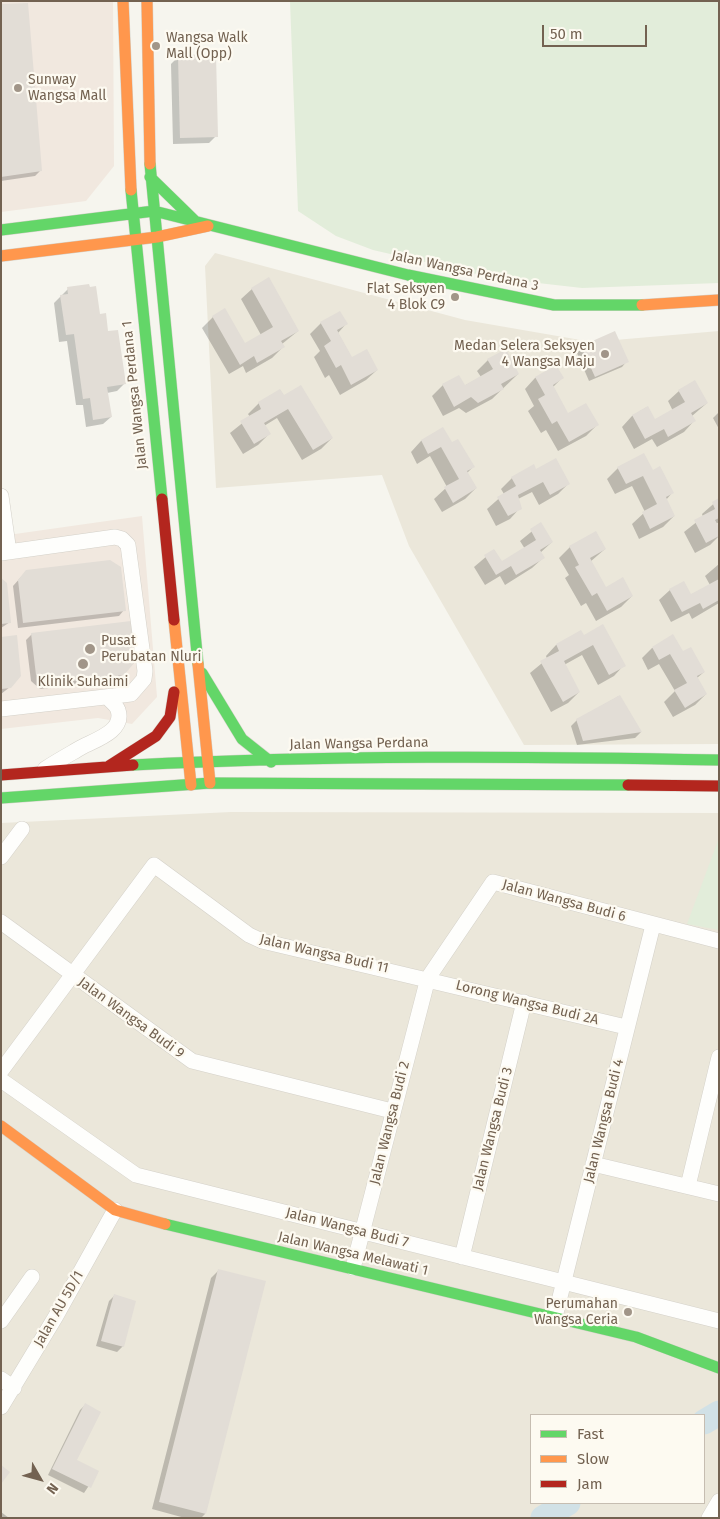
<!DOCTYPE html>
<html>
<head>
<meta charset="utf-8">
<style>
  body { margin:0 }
  #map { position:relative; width:720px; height:1519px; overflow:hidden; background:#f6f5ee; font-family:"Fira Sans",sans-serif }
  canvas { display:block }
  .frame { position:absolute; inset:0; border:2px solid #736251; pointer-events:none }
  .legend { position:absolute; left:530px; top:1414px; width:175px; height:90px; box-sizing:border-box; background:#fdfaf1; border:1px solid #c6bdb1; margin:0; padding:6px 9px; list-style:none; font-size:15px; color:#736251 }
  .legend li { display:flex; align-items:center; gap:10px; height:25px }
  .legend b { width:25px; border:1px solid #c6bdb1 }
  .north { position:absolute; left:15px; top:1454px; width:50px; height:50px; -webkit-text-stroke:4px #fdfaf1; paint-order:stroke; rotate:128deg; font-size:14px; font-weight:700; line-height:20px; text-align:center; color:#736251 }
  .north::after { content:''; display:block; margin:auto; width:18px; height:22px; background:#736251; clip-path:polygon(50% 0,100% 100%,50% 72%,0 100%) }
  .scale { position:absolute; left:542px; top:25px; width:105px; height:22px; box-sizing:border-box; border:2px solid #736251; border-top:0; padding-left:6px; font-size:15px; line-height:18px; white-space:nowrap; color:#736251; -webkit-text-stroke:4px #fdfaf1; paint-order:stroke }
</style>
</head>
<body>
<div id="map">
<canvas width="720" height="1519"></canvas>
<div class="frame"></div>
<ul class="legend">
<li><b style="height:6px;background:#63d668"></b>Fast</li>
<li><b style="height:6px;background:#ff974d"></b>Slow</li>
<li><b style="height:6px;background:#b3261e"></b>Jam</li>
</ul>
<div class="north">N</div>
<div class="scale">50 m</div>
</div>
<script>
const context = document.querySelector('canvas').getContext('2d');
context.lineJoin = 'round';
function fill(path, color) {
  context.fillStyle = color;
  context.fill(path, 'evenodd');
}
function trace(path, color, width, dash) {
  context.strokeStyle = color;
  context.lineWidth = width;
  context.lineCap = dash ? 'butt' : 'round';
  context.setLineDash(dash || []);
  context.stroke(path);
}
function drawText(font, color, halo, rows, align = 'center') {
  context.font = font + ' "Fira Sans",sans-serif';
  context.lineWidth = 4.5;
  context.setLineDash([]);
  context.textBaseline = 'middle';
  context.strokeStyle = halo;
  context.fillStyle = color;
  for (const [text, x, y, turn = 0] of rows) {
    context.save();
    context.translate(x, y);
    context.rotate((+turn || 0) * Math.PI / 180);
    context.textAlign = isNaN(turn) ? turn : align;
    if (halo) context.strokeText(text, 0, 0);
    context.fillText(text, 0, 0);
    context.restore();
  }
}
fill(new Path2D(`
  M215,253L465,320L592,342L719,331V744L524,745L409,546L382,475L216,488L205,266Z
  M231,812L719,813V1518H1V823ZM531,1415H704V1503H531Z`), '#ebe7da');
fill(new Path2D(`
  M1,1H113L114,166L86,201L1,212Z
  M142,516L157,697L132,724L98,718L1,729V536Z`), '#f1e8df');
fill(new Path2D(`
  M290,1H719V283L582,288L494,278L373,250L336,236L298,211Z
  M719,838V930L687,924Z`), '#e2edda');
fill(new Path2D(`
  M1,5L40,171L35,176L1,181Z
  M179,56L216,136L209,143L173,144L171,64Z
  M68,289L99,315L124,384L117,391L107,393L111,417L103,424L86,427L83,405H76L67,341L59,342L54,303Z
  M252,289L298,331L282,344L283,347L272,358L246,373L243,366L229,374L202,328L213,317L244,345L261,335L241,299Z
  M321,323L346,324L338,333L352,359L377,370L366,380L340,395L329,375L325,378L314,357L320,351L310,334Z
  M582,347L627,361L622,367L589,381L577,353Z
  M488,360L518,374L492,399L466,413L459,408L443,416L432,396L443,385L464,386L481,377L477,371Z
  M556,367L562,378L553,387L568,415L597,425L586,436L558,451L546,430L541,433L528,411L534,406L525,389L535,378Z
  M280,390L284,396L332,438L321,449L302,460L277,418L264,426L269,434L258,445L243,454L230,433L250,417L248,414L259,403Z
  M679,391L707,403L692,416L694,421L684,432L657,447L652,439L634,449L622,427L632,416L647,407L655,421L673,411L668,401Z
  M719,412V429L713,418Z
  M442,429L451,444L473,467L467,473L476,488L465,499L442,512L434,499L447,487L430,456L417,464L411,452L421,441Z
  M618,468L652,472L672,493L666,500L674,516L663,527L639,539L632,524L645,512L632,486L615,494L607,479Z
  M536,471L568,484L558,494L539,505L532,492L518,499L520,508L510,519L496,526L487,509L504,494L501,489L512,478Z
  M719,499V522L716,524L719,536L710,545L695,553L684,532L703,517L702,514Z
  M541,524L552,542L540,553L543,558L532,568L505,585L500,576L485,585L474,567L494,550L502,563L525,549L520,541Z
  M570,547L605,549L590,562L605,588L632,596L621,607L596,621L586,603L581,606L565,578L569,575L559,558Z
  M719,564V603L692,619L689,613L671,622L659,600L670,590L691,596L710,585L705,576Z
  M21,577L124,610L119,616L18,628L13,586Z
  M1,580L10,622L1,628Z
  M32,634L123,674L118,680L40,689L31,681L26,640Z
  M583,636L624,665L614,676L598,685L582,655L564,665L579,692L568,703L551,712L530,673L547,659L546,656L556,645Z
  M1,638L10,687L1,694Z
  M652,648L683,653L704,672L697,678L706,694L695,705L673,717L664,702L675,691L659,664L648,670L642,658Z
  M619,696L641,732L635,738L577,745L571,726L577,720Z
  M219,1270L205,1514L201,1518H185L152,1509L211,1278Z
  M114,1296L123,1346L117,1352L96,1346L109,1301Z
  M85,1405L75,1461L98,1472L84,1493L48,1475L80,1410Z
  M1,1512L9,1518H1Z`), '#0003');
trace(new Path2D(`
  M704,1422L719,1413
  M543,1518L568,1503`), '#d1e1e6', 25);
fill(new Path2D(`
  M28,3L42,171L1,177V4Z
  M216,54L218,137L180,138L178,55Z
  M269,277L299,331L281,341L285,347L257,363L254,356L240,365L212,316L225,308L245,343L273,327L251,288Z
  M89,284L90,287L96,286L100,314L106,313L108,331L118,330L126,384L107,387L112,417L93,420L90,398L83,399L74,334L66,335L60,295L68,294L67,287Z
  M340,311L348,324L337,330L352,357L367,349L378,370L351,385L341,365L336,368L324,346L331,341L320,322Z
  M615,331L629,362L595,377L581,346Z
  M506,349L519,374L501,384L504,389L478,403L471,397L454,407L442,384L459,375L465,385L493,369L487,359Z
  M556,365L564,378L553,385L568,413L586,403L599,425L569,442L557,421L552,424L538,399L545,395L535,377Z
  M695,380L708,403L691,413L696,421L668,437L664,429L645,439L632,415L648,406L655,419L685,402L678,390Z
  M301,385L333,438L313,450L288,409L264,423L271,434L254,444L240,421L261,409L258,402L280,389L284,395Z
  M443,427L452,442L458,439L475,467L467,471L477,488L453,503L444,487L459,479L441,447L428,454L421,440Z
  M644,453L653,470L660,466L674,493L666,497L675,516L650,529L642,512L657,504L643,476L626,484L617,467Z
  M556,458L570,484L550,495L543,482L518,495L522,509L508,516L497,497L516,486L511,477L534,464L536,469Z
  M719,498V518L715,520L719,527V536L706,543L694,520L715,509L712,502Z
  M541,522L553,542L540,550L545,558L516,575L511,566L496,575L484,555L494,549L502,561L536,540L530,529Z
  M596,531L606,549L590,558L606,587L623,577L633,596L607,611L597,593L592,596L575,567L579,565L569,546Z
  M110,560L121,567L126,611L23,623L18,580L26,570Z
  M1,578L7,583L11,623L1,624Z
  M719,579V600L703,609L700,603L682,612L669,589L684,581L691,594Z
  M131,621L135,662L124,675L46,684L36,675L31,633Z
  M603,624L626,666L609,675L593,645L564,661L580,692L563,702L540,661L559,651L556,644L581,630L584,635Z
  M673,634L683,651L691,647L705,672L697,676L707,694L685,708L674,690L687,683L670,654L659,660L652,647Z
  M17,635L21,676L11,688L1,689V637Z
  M620,695L642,732L583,741L576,719Z
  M218,1269L266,1281L206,1514L159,1502Z
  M114,1294L136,1301L124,1347L101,1341Z
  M85,1403L101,1412L77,1460L99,1471L91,1488L52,1469Z
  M1,1465L10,1472L1,1484Z`), '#e2ddd6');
const street = new Path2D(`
  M1,496L9,552
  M1,553L115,537L122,539L128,545L145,671L144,679L131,694L1,709
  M45,769C57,761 70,754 82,747C95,740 125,731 118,710C117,706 111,701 108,698
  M1,857L22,829
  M1,922L192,1061L392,1111
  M1,1071L154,865L249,935L262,941L626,1027
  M1,1080L136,1175L719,1321
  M593,1164L719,1194
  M688,1186L719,1057
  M462,1257L524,1002
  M353,1268L428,978L493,882L719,941
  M555,1317L653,925
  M1,1321L32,1277
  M1,1379L14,1388
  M1,1407L56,1316L115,1210
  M709,1518L719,1501`);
const fast = new Path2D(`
  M150,164L198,664
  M150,177L195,221
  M131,190L162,499
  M1,230L154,211L408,275L554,305H642
  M202,673L242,739L271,762
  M133,765C328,755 524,756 719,760
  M1,798L210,783L628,785
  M165,1224L636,1337L719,1368`);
const slow = new Path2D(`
  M123,1L131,190
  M147,1L150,164
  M1,256L157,237L208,226
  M642,305L719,300
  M174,620L191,785
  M198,664L210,783
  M1,1126L115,1210L165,1224`);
const jam = new Path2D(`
  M162,499L174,620
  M109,766L156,736L170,717L174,692
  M1,775L133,765
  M628,785L719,786`);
trace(street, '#d4d1c9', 16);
trace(fast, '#d4d1c9', 12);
trace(slow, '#d4d1c9', 12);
trace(jam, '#d4d1c9', 12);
trace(street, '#fefefc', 15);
trace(fast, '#63d668', 11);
trace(slow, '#ff974d', 11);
trace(jam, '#b3261e', 11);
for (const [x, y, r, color] of [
  [156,46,5,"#a19588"],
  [18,88,5,"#a19588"],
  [455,297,5,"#a19588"],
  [605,354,5,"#a19588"],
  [90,649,6,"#a19588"],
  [83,664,6,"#a19588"],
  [628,1312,5,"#a19588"]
]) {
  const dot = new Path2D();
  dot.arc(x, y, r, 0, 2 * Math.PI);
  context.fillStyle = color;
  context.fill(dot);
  trace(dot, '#fdfaf1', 2);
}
drawText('14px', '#736251', '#fdfaf1', [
  ["Wangsa Walk",166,38],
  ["Mall (Opp)",166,54],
  ["Sunway",28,80],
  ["Wangsa Mall",28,96],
  ["Flat Seksyen",445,289,"right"],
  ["4 Blok C9",445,305,"right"],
  ["Medan Selera Seksyen",595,346,"right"],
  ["4 Wangsa Maju",595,362,"right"],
  ["Pusat",101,641],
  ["Perubatan Nluri",101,657],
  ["Klinik Suhaimi",83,682,"center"],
  ["Perumahan",618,1304,"right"],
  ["Wangsa Ceria",618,1320,"right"]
], 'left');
drawText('14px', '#736251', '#fdfaf1', [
  ["Jalan Wangsa Perdana 3",465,271,12],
  ["Jalan Wangsa Perdana 1",135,395,-96],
  ["Jalan Wangsa Perdana",359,744,-1],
  ["Jalan Wangsa Budi 6",564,901,15],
  ["Jalan Wangsa Budi 11",324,954,13],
  ["Lorong Wangsa Budi 2A",527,1003,14],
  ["Jalan Wangsa Budi 9",131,1018,36],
  ["Jalan Wangsa Budi 4",604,1121,-76],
  ["Jalan Wangsa Budi 2",390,1123,-76],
  ["Jalan Wangsa Budi 3",493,1129,-76],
  ["Jalan Wangsa Budi 7",347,1228,14],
  ["Jalan Wangsa Melawati 1",353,1254,13],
  ["Jalan AU 5D/1",59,1309,-60]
]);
</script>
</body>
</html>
